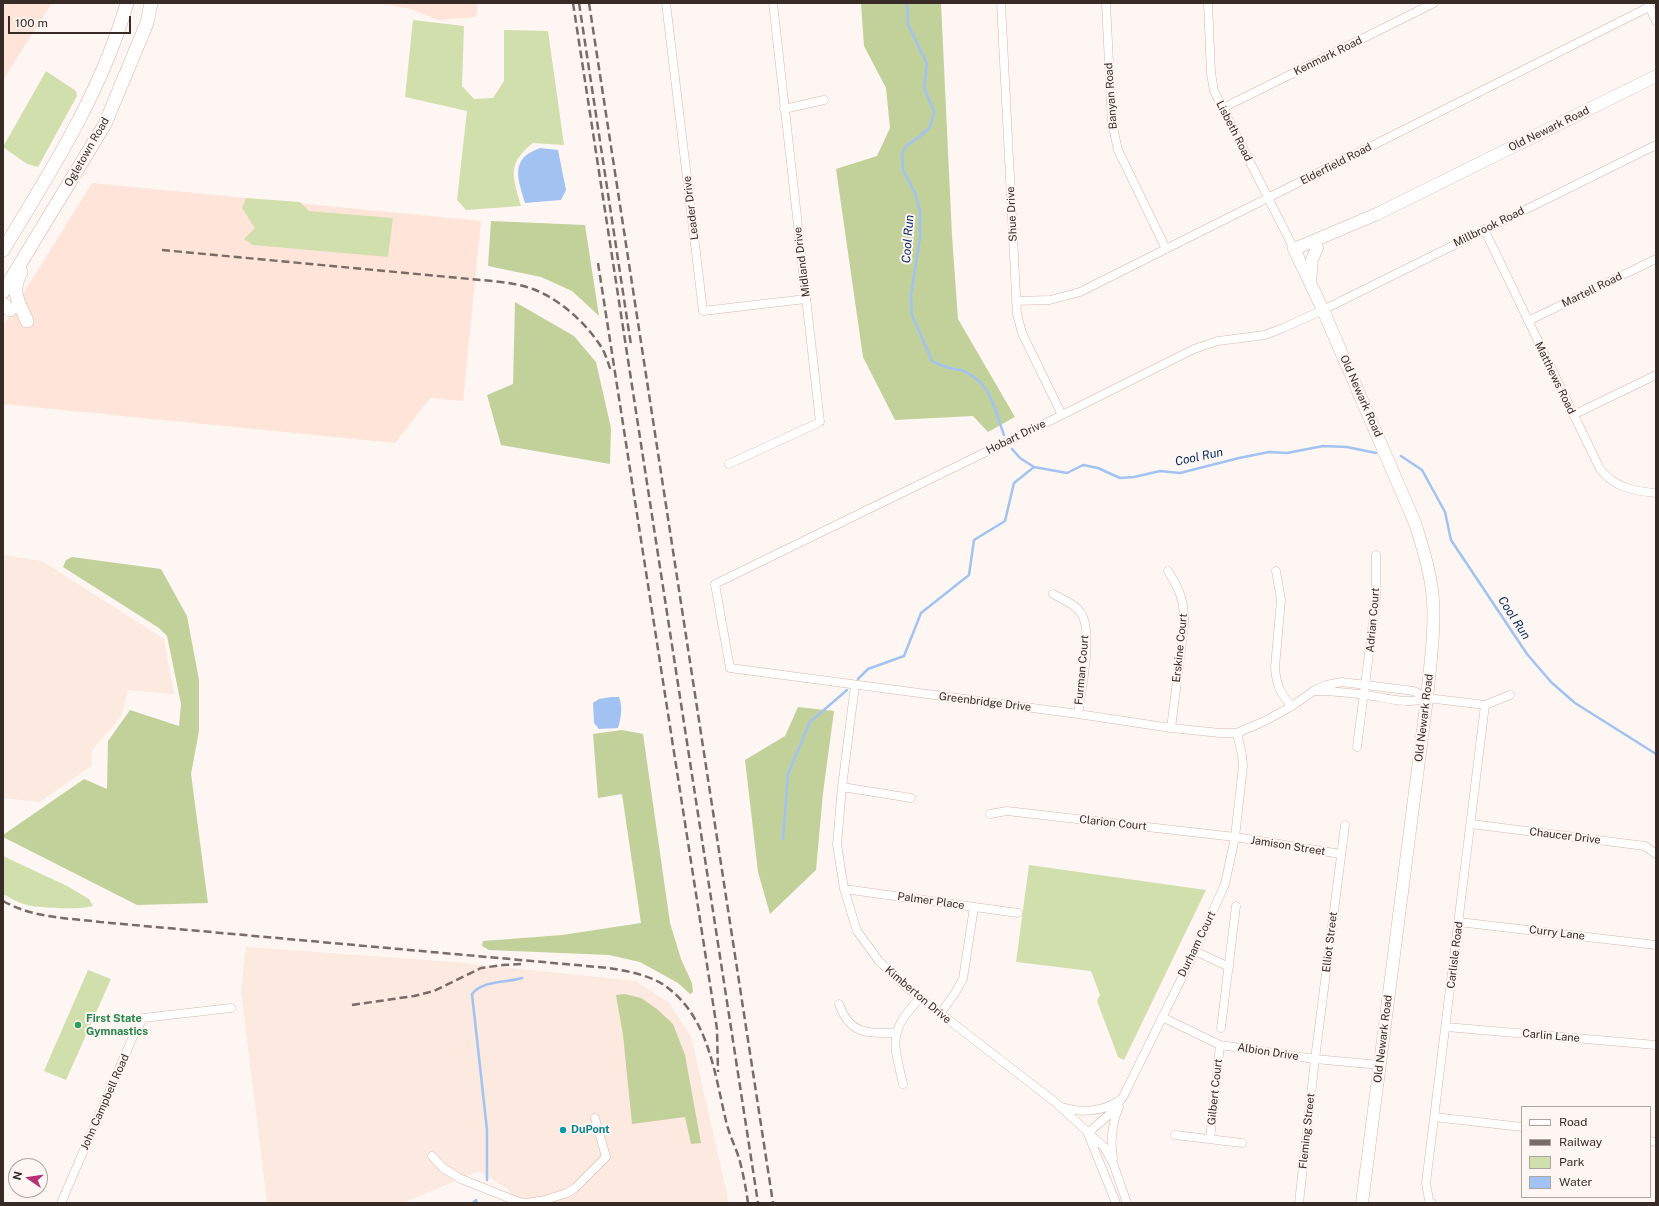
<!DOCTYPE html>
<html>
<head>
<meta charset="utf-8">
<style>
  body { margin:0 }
  #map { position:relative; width:1659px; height:1206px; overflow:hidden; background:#fdf6f3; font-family:"Public Sans",sans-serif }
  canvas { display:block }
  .frame { position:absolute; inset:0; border:4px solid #382a25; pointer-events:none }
  .legend { position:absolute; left:1521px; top:1106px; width:130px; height:92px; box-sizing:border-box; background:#fdf6f3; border:1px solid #aea4a1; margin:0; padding:5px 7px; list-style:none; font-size:12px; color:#382a25 }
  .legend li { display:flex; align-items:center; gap:8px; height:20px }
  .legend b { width:20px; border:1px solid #aea4a1 }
  .north { position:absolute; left:8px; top:1158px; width:40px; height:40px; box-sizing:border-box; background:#fdf6f3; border:1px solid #aea4a1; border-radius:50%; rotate:283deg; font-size:11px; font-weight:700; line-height:16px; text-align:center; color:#382a25 }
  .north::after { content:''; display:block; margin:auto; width:14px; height:18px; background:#b73175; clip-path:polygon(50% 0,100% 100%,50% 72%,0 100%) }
  .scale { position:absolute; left:8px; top:16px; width:123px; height:18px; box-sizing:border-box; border:2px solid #382a25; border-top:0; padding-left:5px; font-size:12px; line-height:14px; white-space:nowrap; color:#382a25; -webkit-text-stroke:3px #fdf6f3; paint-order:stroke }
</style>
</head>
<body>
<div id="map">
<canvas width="1659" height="1206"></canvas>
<div class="frame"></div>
<ul class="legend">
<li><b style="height:5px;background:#fff"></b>Road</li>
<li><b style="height:5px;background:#776c67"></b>Railway</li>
<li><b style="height:11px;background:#d1dfac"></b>Park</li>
<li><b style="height:11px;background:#a2c3f2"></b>Water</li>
</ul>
<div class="north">N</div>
<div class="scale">100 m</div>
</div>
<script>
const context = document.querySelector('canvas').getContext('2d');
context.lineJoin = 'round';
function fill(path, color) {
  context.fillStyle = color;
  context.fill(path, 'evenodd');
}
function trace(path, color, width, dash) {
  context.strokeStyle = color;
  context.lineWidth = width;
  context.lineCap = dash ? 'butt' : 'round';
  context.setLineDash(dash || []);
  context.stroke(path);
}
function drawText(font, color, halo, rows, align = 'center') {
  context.font = font + ' "Public Sans",sans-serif';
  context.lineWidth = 4;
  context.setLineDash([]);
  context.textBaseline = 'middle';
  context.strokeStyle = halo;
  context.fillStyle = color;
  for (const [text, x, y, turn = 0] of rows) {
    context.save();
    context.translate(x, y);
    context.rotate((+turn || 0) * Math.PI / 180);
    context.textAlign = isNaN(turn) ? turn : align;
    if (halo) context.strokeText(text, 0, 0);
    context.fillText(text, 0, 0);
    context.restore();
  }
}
fill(new Path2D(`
  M3,3H52L3,80Z
  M377,3H478L476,17L438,20L411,9Z
  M92,183L481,221L463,401L430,398L395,443L3,404V326Z`), '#ffe4d9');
fill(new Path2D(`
  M3,555L42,561L164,639L174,694L128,690L121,717L92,750L91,766L40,802L3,798Z
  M246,947L453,962L636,981L669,1003L691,1036L729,1203H513L509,1190L479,1171L403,1203H267L241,991Z`), '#fce9e0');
fill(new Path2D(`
  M413,20L464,26L462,86L474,99L493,98L504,81V30L548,31L564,145L533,143C506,164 513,177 521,206L466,210L457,200L467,111L405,97Z
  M46,71L76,91L77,96L38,167L27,164L3,147Z
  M246,198L300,202L309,211L393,218L388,257L253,245L244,239L255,228L242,208Z
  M3,856L67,886L89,899L93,906C78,910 47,908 31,906C21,904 12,899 3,894Z
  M1029,865L1206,890L1124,1060L1118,1057L1097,1001L1100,995L1091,971L1016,962Z
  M88,970L111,979L66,1080L44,1071Z`), '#d1dfac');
fill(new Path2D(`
  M941,3L952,236L958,319L1015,417L988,432L973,416L895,420L863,357L836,169L877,156L890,128L886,88L864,46L861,4Z
  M491,221L585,225L599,316L572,291L541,277L488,266Z
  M515,302L574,336L596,362L611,428L610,464L501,445L487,395L513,384Z
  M72,557L161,569L187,616L199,680V731L191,774L208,903L137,905L3,837V835L84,779L107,789L108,741L130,710L179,726L181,704L167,636L159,628L63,567L66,560Z
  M798,707L834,711L823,793L816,870L770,914L758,872L745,760L785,736Z
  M622,730L643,734L670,923L681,959L692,983L693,992L690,994L678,983L640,962L609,955L489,950L482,946L483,941L562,935L641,923L622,794L598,798L593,734Z
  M625,994L641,998L657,1009L673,1024L685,1055L701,1143L691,1144L685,1117L632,1124L623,1035L616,995Z`), '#c2d19a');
fill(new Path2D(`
  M540,148L558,150L566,190L561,200L525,203C518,179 509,159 540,148Z
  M611,697H619C623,707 621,719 618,728L599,729L594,723L593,703L599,699Z`), '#a2c3f2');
trace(new Path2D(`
  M907,3L908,24L927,64L924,87L934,112L930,127L919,137L906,146L902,154L903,170L915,193L920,211V237L911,296L912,315L932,361C936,363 941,365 946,367C951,369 956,369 961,370C992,382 994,408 1004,435
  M1012,449L1020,458L1034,467L1067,473L1083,465L1098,468L1120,478L1134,477L1160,471L1180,473L1239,458L1269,452L1287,453L1323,446L1347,447L1376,453
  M1401,456L1422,470L1445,512L1451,540L1527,654L1551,682L1575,703L1656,754
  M858,679L868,669L904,656L921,613L969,575L974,540L1005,521L1014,483L1034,467
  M783,839L788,774L810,722L847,690
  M487,1180V1130L472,994C483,980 506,983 522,978
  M473,1203L476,1200L477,1203`), '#a2c3f2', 2.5);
const street = new Path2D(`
  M666,3L703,311L806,299
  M1001,3L1017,314L1022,333L1062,415
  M1106,3L1112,123L1118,150L1166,249
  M1208,3L1211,73L1214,91L1294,249
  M1648,4L1656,21
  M1223,108L1434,3
  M784,109L824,100
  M1484,229L1600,469C1615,488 1634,491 1656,493
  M1016,301L1050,300L1080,292L1649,7
  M1528,321L1656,259
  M1573,415L1656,375
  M729,464L820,422L773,3
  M1168,571C1180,590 1185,602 1184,626L1171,728
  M1276,571L1281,600L1275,667C1276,683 1280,695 1292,706
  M1053,594C1062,599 1075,604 1081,613C1094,633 1081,690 1078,714
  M855,685L842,787L837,844L844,889L857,931L879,961L906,987L1055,1102L1104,1147L1113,1163L1127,1203
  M1317,691C1334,691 1350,693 1366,695C1387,698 1408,705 1427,698
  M1510,695L1485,705L1427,698L1414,691L1342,682L1326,685L1315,690L1292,706L1265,721L1237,733H1220L1171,728L1078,714L730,668L715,584L1062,415L1194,349L1218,341L1265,335L1283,328L1323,310L1656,145
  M1357,747L1376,599V555
  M842,787L911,798
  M990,814L1007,811L1235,837L1341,854
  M1471,824L1645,846L1656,854
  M844,889L1018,913
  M1459,922L1656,945
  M1195,951L1229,967
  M839,1004C850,1035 867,1033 896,1033
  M940,1014L955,993L963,979L974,907
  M1162,1017L1220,1045L1315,1059L1380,1065
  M1446,1027L1656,1045
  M1221,1028L1236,906
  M903,1084C893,1041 888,1032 920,998
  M1062,1107C1079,1113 1103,1112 1118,1101
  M1434,1117L1522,1127
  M1088,1133L1112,1112L1123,1097L1195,951L1225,884L1235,837L1243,766L1242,755L1237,733
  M1088,1134L1116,1203
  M1175,1135L1242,1143
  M1210,1139L1220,1045
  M1650,1141L1656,1142
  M432,1156L443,1168L461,1179L519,1202L526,1203L545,1200L567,1193L575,1188L606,1157L595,1118
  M1113,1158C1110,1140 1112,1123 1119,1107
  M61,1203L132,1039L143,1018L231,1008
  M1299,1203L1315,1059L1345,825
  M1432,1203L1429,1200L1426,1183L1485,705`);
const secondary = new Path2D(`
  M1310,282L1312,260L1317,248
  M1362,1203L1427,698C1430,666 1435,633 1433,600C1431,574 1423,548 1415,523L1323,310L1294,249L1377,214L1656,76`);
const primary = new Path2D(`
  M3,250C51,171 101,93 127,3
  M21,272C10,293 19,302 27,321
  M3,292L105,124L147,23L151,3
  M3,304L10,310`);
trace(street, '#d9b6a8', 9);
trace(secondary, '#d9b6a8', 13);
trace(primary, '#d9b6a8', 14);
trace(street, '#fff', 8);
trace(secondary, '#fff', 12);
trace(primary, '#fff', 13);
trace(new Path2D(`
  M573,3L758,1203
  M579,3L631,345
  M589,3L773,1203
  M162,250L470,279C491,281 514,282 533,289C561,300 586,323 602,348C606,355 608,363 611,371
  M598,263L717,1029L718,1072
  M3,901C33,918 67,918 100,922L609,968C626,971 644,974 659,982C708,1011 714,1071 726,1121C729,1134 735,1146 739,1158C743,1173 746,1188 748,1203
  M352,1005L414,996L434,991L481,968L503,965L521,964`), '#776c67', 2.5, [8, 4]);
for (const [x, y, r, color] of [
  [78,1025,4,"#2e9e5b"],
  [563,1130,4,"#0f9aa8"]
]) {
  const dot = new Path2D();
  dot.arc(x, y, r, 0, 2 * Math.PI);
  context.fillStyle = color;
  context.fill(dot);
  trace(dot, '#fdf6f3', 1.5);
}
drawText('11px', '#382a25', '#fdf6f3', [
  ["Kenmark Road",1328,56,-26],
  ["Banyan Road",1111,96,-94],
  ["Old Newark Road",1549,129,-26],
  ["Lisbeth Road",1234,131,63],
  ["Ogletown Road",87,152,-60],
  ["Elderfield Road",1336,164,-27],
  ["Leader Drive",691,208,-97],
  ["Shue Drive",1012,214,-93],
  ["Millbrook Road",1489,227,-26],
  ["Midland Drive",802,262,-97],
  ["Martell Road",1592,290,-26],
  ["Matthews Road",1555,378,64],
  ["Old Newark Road",1361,396,66],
  ["Hobart Drive",1016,437,-26],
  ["Adrian Court",1373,620,-85],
  ["Erskine Court",1180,648,-84],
  ["Furman Court",1082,670,-85],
  ["Greenbridge Drive",985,702,7],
  ["Old Newark Road",1424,718,-83],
  ["Clarion Court",1113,823,6],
  ["Chaucer Drive",1565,836,7],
  ["Jamison Street",1288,846,9],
  ["Palmer Place",931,901,8],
  ["Curry Lane",1557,933,7],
  ["Elliot Street",1330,942,-83],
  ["Durham Court",1197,944,-64],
  ["Carlisle Road",1455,955,-83],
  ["Kimberton Drive",918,995,40],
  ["Carlin Lane",1551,1036,5],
  ["Old Newark Road",1383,1039,-83],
  ["Albion Drive",1268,1052,9],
  ["Gilbert Court",1215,1092,-84],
  ["John Campbell Road",105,1102,-66],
  ["Fleming Street",1307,1131,-84]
]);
drawText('bold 11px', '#27864d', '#fdf6f3', [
  ["First State",86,1019],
  ["Gymnastics",86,1032]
], 'left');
drawText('bold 11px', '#0d838f', '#fdf6f3', [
  ["DuPont",571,1130]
], 'left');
drawText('italic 12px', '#00295f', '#fdf6f3', [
  ["Cool Run",908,239,-86],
  ["Cool Run",1199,457,-12],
  ["Cool Run",1514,618,57]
]);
</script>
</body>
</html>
